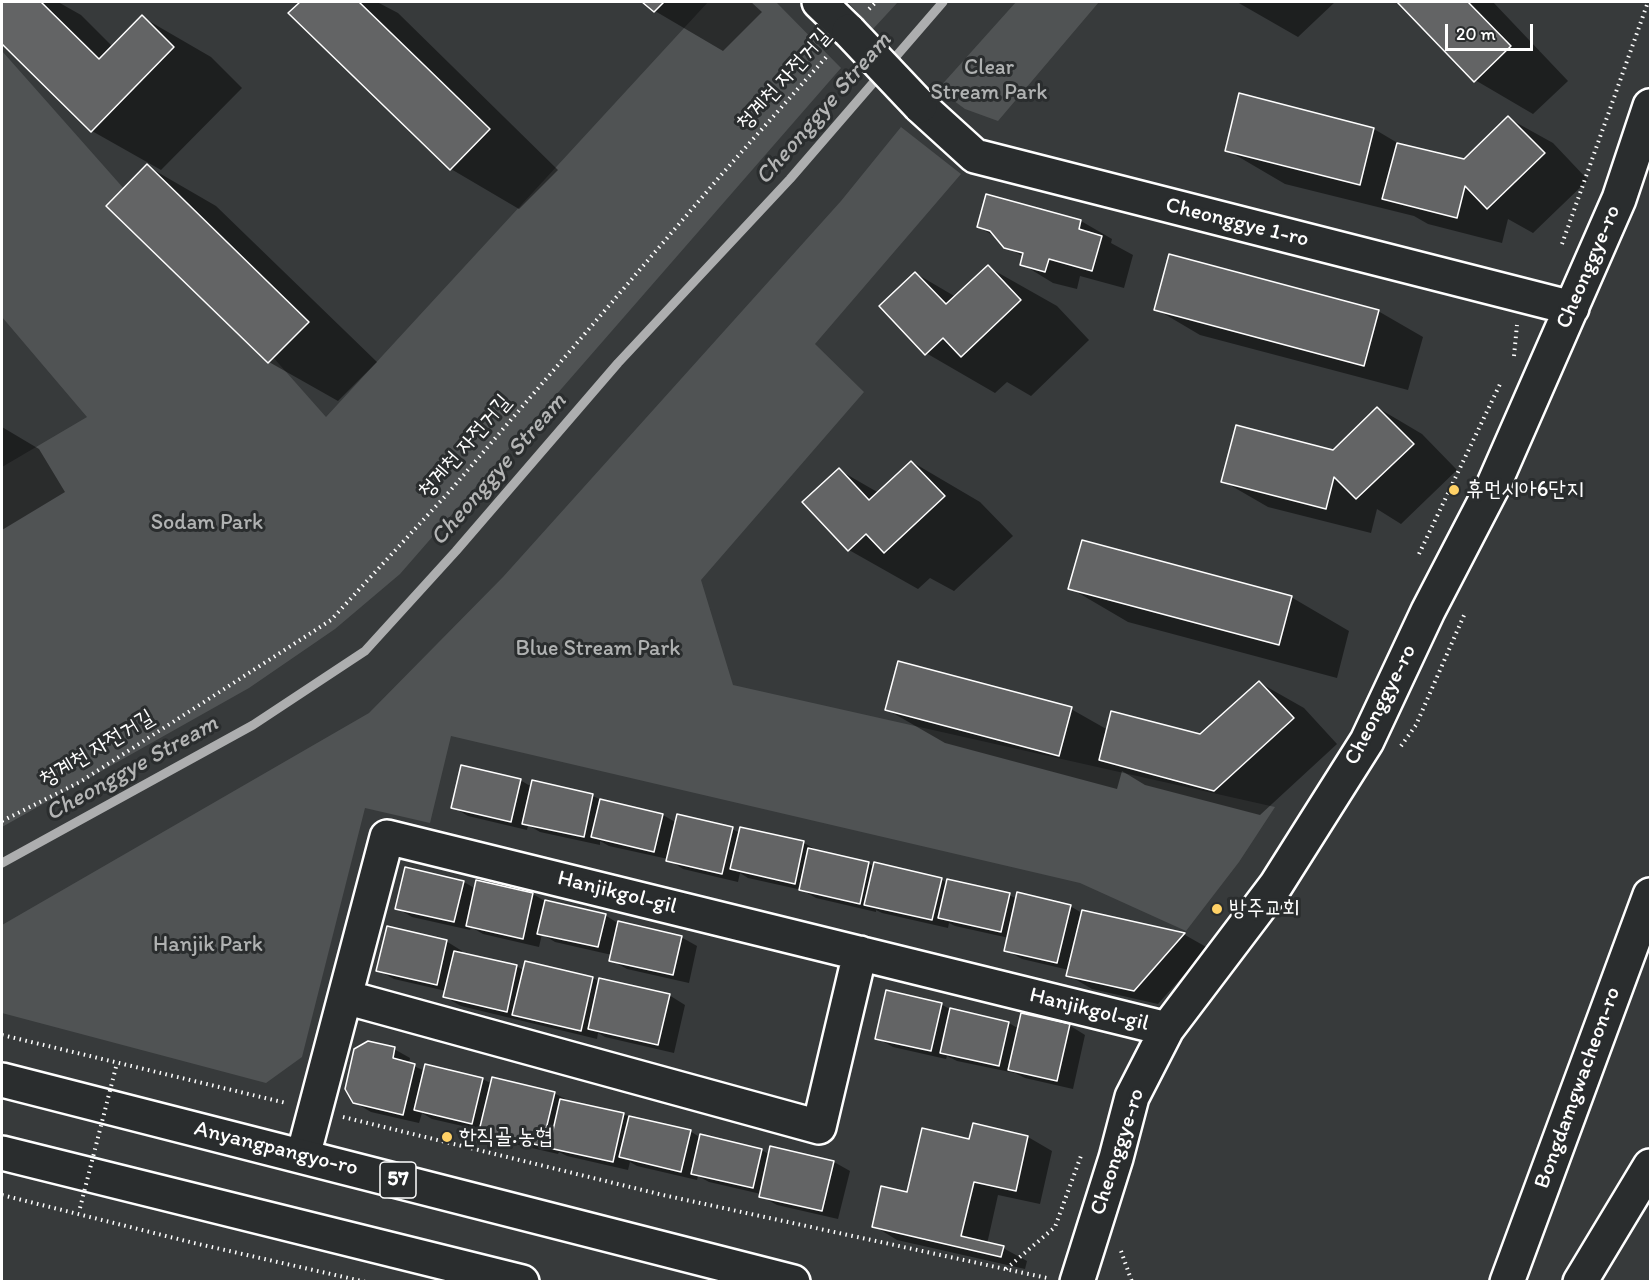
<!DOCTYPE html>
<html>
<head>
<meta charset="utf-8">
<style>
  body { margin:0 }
  #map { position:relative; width:1652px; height:1283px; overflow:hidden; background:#373a3b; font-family:Itim,sans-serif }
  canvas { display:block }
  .frame { position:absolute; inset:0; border:3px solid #fff; pointer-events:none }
  .scale { position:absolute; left:1445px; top:24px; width:88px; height:27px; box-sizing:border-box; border:3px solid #fff; border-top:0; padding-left:8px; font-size:18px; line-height:21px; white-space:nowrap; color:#fff; -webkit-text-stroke:4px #2a2d2e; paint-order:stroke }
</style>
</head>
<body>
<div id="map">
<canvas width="1652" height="1283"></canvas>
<div class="frame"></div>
<div class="scale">20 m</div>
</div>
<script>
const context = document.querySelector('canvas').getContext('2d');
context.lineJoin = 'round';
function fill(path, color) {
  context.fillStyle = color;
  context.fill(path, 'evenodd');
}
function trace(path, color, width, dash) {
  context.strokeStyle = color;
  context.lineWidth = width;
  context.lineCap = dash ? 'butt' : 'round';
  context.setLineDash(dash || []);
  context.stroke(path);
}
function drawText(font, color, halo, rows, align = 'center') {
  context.font = font + ' Itim,"Poor Story",sans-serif';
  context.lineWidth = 6;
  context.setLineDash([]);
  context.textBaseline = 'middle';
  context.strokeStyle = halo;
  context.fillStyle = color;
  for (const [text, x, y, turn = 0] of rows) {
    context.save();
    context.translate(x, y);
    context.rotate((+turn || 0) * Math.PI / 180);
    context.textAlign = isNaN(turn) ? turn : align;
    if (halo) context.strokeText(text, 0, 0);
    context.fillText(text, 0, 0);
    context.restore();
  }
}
fill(new Path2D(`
  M708,2H776L841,68L400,574L335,629L249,688L2,827V467L87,417L2,317V51L326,417Z
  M848,2H898L873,29Z
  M1016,2H1099L998,121L965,109L938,89Z
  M901,127L961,174L815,344L864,392L701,580L733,685L1275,807L1239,862L1186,931L1080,883L451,736L430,823L365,808L302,1057L266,1083L2,1013V925L369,713L503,577L841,201Z`), '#505354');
fill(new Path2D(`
  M2,2H58L81,15L113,47L142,17L211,57L242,88L161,170L92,131L2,42Z
  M302,2H377L398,13L558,170L519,209L451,169L290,13Z
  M645,2H751L762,12L723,51L655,11Z
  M1237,2H1335L1298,37Z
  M1399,2H1493L1568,81L1533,114L1475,80Z
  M1508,118L1553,143L1588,180L1533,233L1508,219L1502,243L1428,224L1414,216L1285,184L1227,150L1374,129L1401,145L1464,161Z
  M147,166L216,206L377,362L338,401L269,362Z
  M1081,221L1112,239L1111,243L1133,255L1124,288L1080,276L1077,289L1053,283L1022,264L1024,257L1005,246L998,238L978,227Z
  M988,267L1057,306L1089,340L1031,396L1007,382L995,393L926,353L915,273L956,297Z
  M1156,309L1378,311L1423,337L1408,390L1200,335Z
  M1378,408L1422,434L1457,470L1401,524L1377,509L1371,533L1268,507L1223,481L1334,451Z
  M2,427L39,449L65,492L2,530Z
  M912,462L980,502L1013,536L954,591L930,578L918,589L849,550L839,470L879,493Z
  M1070,588L1291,597L1349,631L1337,678L1128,622Z
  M1260,683L1304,708L1337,744L1260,815L1145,785L1122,771L1117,789L945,743L886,709H1071L1108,730L1201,736Z
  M520,780L532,787L533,782L593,796L603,801L663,815L675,822L732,829L740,833L741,828L804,843L820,852L868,863L875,867L941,879L947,883L1009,895L1017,899L1070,906L1082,913L1083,911L1185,935L1208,948L1158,1004L1092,989L1068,975L1069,970L1022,959L1006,950L1009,938L955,926L949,923L948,928L882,913L876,910V912L816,898L802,890L748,878L740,873L738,882L683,869L668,859L609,846L600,841V845L540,832L528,825L527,830L468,816L453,807Z
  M477,881L533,894L546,902L605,915L619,924L681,937L697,946L689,983L627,969L611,960L612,955L555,942L542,934L539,947L483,934L471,927L470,930L412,917L397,908L464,882L476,889Z
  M446,941L462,951L461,954L517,966L524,971L526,963L593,978L600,982L669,995L685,1005L674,1053L605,1037L598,1033L597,1039L461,1006L445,997L446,991L394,979L378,970Z
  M941,1004L951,1010L1009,1023L1019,1029L1069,1025L1085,1035L1073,1089L1025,1078L1015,1073L957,1061L947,1056L946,1059L893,1047L877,1038Z
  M394,1049L410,1058L409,1064L425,1071L426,1066L483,1079L492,1084L554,1093L571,1102L690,1131L701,1138L762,1150L770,1155L834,1162L850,1171L838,1219L777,1205L761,1196V1194L709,1182L698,1176L697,1180L637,1166L630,1162L628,1170L567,1156L559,1152L558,1154L497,1140L480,1130L432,1119L422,1113L419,1123L371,1112L354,1102Z
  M974,1125L1028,1137L1052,1151L1040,1204L998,1195L987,1244L1003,1248L1027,1261L1025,1269L897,1240L874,1226L970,1141Z`), '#0007');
trace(new Path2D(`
  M2,863L253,725L365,651L456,551L618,363L790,179L943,2`), '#adaeaf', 9);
const building = new Path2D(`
  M2,2H41L99,59L142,15L174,47L91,132L2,44Z
  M300,2H359L490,129L450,170L288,13Z
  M642,2H664L654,12Z
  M1397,2H1468L1511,46L1474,82Z
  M1239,93L1374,128L1360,185L1225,151Z
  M1508,116L1545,153L1487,209L1465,186L1457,218L1382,199L1397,143L1464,159Z
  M147,164L309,322L268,363L106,206Z
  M986,194L1081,220L1079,229L1102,236L1092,271L1049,259L1045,272L1020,265L1023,253L1004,248L990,231L977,227Z
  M1169,254L1379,310L1364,366L1154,310Z
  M988,265L1021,300L961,357L943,338L925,355L879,306L915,272L946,304Z
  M1377,407L1414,444L1356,499L1334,477L1326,509L1221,482L1236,425L1333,450Z
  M911,461L945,496L884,553L866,534L848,551L802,502L839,468L869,500Z
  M1082,540L1292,596L1279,645L1068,589Z
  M898,661L1072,707L1059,756L885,710Z
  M1259,681L1294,718L1214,791L1099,760L1111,711L1200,734Z
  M461,765L521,779L511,822L451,808Z
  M532,780L593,794L584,837L522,824Z
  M600,799L663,814L654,852L591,837Z
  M677,814L733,827L722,874L666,861Z
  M740,827L804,841L795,884L730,869Z
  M808,848L869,862L860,904L799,890Z
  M874,862L942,878L932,920L864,905Z
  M405,867L464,881L454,922L395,909Z
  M947,879L1010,893L1001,932L938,918Z
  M476,880L533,893L523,939L466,926Z
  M1017,892L1071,905L1057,963L1004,951Z
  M545,900L606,914L598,947L537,934Z
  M1082,910L1185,933L1134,991L1066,976Z
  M618,921L682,936L673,975L609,961Z
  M387,926L447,940L437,985L376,971Z
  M454,951L517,965L507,1012L443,997Z
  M525,961L593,977L581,1031L512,1015Z
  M599,978L670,994L658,1045L588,1029Z
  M886,990L942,1003L931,1051L875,1039Z
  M950,1008L1009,1022L999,1066L940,1053Z
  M1021,1013L1070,1024L1057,1081L1008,1070Z
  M368,1041L395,1047L393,1058L415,1064L403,1115L353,1103L345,1089L354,1049Z
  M425,1064L483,1078L472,1124L414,1110Z
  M492,1077L555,1092L542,1146L479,1131Z
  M560,1099L624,1113L613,1162L549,1148Z
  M629,1116L691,1130L681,1172L619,1157Z
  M973,1123L1028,1136L1016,1191L974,1182L961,1236L1004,1246L1001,1257L872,1227L881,1186L907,1192L922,1128L969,1139Z
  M700,1134L762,1149L753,1188L691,1174Z
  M770,1146L834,1161L822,1211L759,1197Z`);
fill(building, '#636465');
trace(building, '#fff', 1.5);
const minor = new Path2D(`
  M819,2L849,31
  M920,106L975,156L1572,308
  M345,997L819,1127L860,953
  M303,1156L387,837L1167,1029
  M1077,1282L1116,1158L1132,1097L1167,1029L1276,885L1367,741L1428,611L1494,484L1619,199L1650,106`);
const major = new Path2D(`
  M2,1080L793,1282
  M2,1153L522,1282`);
const highway = new Path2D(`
  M1507,1282L1650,895
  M1580,1282L1650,1166`);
trace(minor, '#fff', 38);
trace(major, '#fff', 38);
trace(highway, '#fff', 38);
trace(new Path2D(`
  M869,9L876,2
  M1562,244L1648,2
  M1514,356L1517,325
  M1419,554L1501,382
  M1401,746L1416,725L1465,613
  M2,821L80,782L331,620L449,492L722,174L828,55
  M2,1035L286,1103
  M343,1117L663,1195L1047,1278
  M2,1195L194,1243L366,1282
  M1121,1251L1132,1282
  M1006,1269L1055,1227L1082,1153`), '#fff', 4, [1.5, 4.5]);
trace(minor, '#2a2d2e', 33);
trace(major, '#2a2d2e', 33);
trace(highway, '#2a2d2e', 33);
const minorBridge = new Path2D(`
  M849,31L920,106`);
trace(minorBridge, '#fff', 38, []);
trace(new Path2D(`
  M80,1208L117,1063`), '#fff', 4, [1.5, 4.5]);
trace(minorBridge, '#2a2d2e', 33);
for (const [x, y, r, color] of [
  [1454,490,6,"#ffd166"],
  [1217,909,6,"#ffd166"],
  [447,1137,6,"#ffd166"]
]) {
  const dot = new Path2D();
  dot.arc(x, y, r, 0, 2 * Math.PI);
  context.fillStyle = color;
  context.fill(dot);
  trace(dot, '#2a2d2e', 2);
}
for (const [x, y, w] of [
  [398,1180,36]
]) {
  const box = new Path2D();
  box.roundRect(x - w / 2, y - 18, w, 36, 4.5);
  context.fillStyle = '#2a2d2e';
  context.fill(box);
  trace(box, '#fff', 1.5);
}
drawText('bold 21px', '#fff', null, [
  ["57",398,1180]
]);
drawText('22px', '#b0b2b2', '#2a2d2e', [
  ["Clear",989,68],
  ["Stream Park",989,93],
  ["Sodam Park",207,523],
  ["Blue Stream Park",598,649],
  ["Hanjik Park",208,945]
]);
drawText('22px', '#fff', '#2a2d2e', [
  ["청계천 자전거길",784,80,-48],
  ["Cheonggye 1-ro",1237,223,14],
  ["Cheonggye-ro",1589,267,-67],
  ["청계천 자전거길",465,447,-49],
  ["Cheonggye-ro",1381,705,-63],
  ["청계천 자전거길",97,749,-31],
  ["Hanjikgol-gil",617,893,14],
  ["Hanjikgol-gil",1089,1010,14],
  ["Bongdamgwacheon-ro",1578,1088,-70],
  ["Anyangpangyo-ro",276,1149,14],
  ["Cheonggye-ro",1118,1152,-72]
]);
drawText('22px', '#fff', '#2a2d2e', [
  ["휴먼시아6단지",1466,490],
  ["방주교회",1229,909],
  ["한직골.농협",459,1137]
], 'left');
drawText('italic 24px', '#b4b5b5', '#2a2d2e', [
  ["Cheonggye Stream",824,109,-49],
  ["Cheonggye Stream",499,470,-49],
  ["Cheonggye Stream",132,769,-29]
]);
</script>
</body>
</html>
